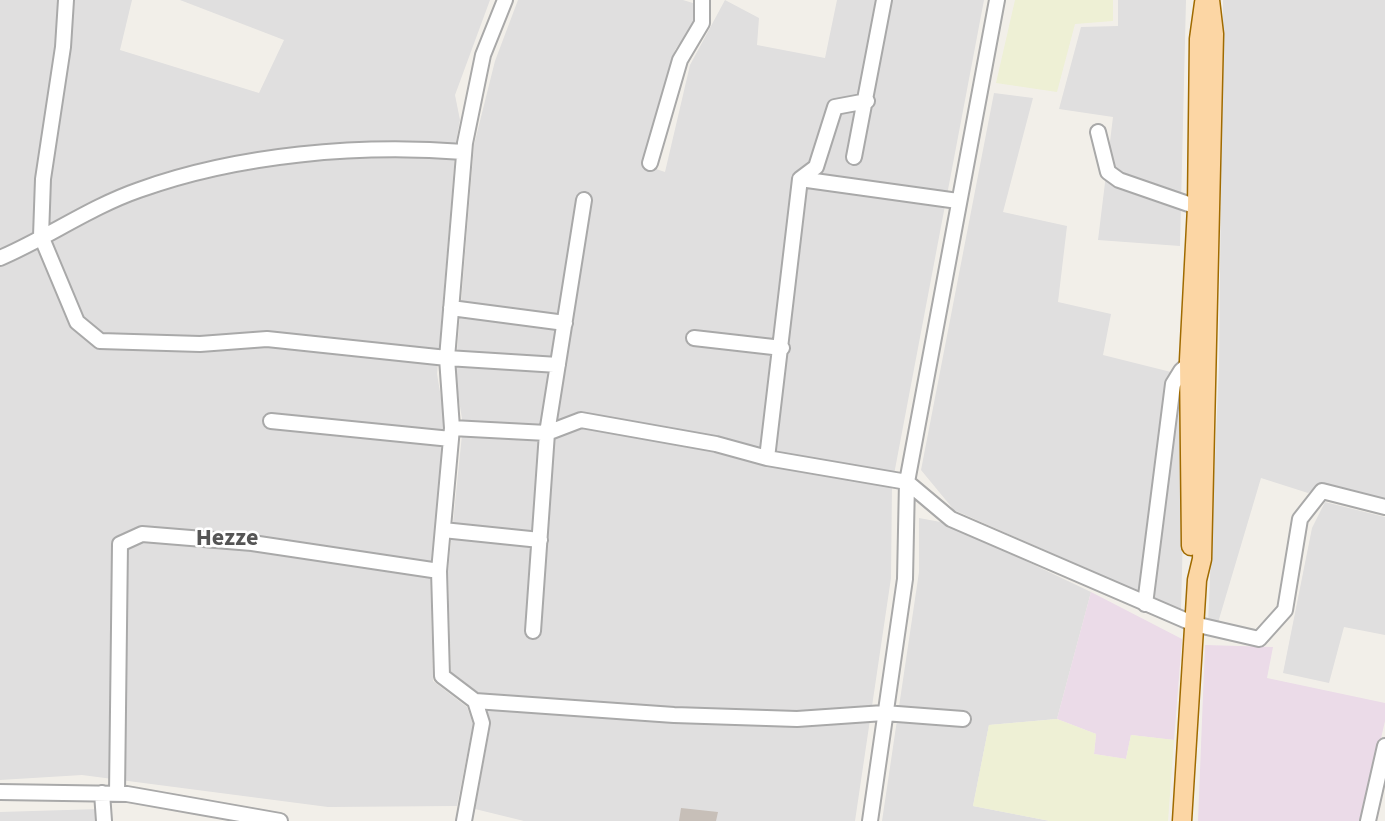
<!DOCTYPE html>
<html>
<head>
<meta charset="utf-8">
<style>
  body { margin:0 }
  canvas { display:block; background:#f2efe9 }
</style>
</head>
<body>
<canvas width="1385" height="821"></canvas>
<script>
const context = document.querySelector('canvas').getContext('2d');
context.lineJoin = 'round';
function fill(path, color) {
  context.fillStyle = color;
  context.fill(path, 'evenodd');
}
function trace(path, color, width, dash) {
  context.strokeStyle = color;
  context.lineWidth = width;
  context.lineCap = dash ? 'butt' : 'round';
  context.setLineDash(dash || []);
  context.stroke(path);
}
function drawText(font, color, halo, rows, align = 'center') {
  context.font = font + ' "Source Sans 3",sans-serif';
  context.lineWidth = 5;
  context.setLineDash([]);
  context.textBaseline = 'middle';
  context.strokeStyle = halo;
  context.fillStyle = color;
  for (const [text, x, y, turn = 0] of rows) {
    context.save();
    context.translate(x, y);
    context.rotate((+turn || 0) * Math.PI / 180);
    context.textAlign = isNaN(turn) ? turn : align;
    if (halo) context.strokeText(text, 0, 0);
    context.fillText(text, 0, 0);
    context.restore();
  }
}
fill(new Path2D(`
  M0,0H132L120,50L259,93L284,40L180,0H490L455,95L460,120L456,142L437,374L446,427L430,570L433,681L467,707L473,724L457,806L328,807L82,775L0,780Z
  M518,0H683L696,4L694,23L675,50L641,164L665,172L690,65L725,0L759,18L757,45L825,58L837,0H984L892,485L891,578L855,821H524L475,809L491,723L483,696L451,672L448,571L463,425L455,375L474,145L495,61Z
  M1118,0H1186L1180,246L1098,240L1113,117L1059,109L1081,27L1118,26Z
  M1223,0H1385V500L1321,483L1308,493L1261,478L1217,626L1208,624L1219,365Z
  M994,93L1033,98L1003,212L1067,226L1058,302L1111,314L1103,355L1187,376L1181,610L954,510L921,470Z
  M1325,502L1385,517V635L1344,627L1329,683L1283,673L1312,528Z
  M919,518L946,523L1091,592L1057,719L989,725L973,806L1050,821H882L919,572Z
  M100,809L101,821H0V812Z`), '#e0dfdf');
fill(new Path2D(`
  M1091,592L1182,639L1174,740L1131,735L1126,759L1094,754L1096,734L1057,719Z
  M1205,645L1273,647L1267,678L1385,703V721L1362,821H1198Z`), '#ebdbe8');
fill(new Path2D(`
  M1015,0H1113V21L1075,24L1057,92L996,83Z
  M1057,719L1096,734L1094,754L1126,759L1131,735L1174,740L1168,821H1050L973,806L989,725Z`), '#eef0d5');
fill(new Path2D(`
  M681,808L718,812L716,821H679Z`), '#c7bfb8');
const minor = new Path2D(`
  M66,0L63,47L43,179L41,236L77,322L100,341L200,344L267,339L447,358L558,365
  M1098,132L1108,172L1119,180L1197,207
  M854,157L884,0
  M650,163L680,60L702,23V0
  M800,179L958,201
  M0,258C47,238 90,207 139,190C239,154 359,144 464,152
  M451,308L565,323
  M694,338L782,348
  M271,421L451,439
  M452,428L547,433L581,420L716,444L767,458L907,482L951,519L1194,624L1259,639L1285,610L1300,519L1322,491L1385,507
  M767,458L800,179L816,167L835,107L867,101
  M443,530L540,540
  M1145,604L1173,384L1181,371L1193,360
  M533,631L547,433L584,200
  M475,701L674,715L797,719L884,713L963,719
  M0,792L127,794L280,821
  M102,793L104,821
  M117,793L120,544L142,534L252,543L439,571
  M464,821L482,723L475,701L442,676L439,571L452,428L447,358L465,143L483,55L505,0
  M870,821L905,579L907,482L997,0
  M1368,821L1385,746`);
const major = new Path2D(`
  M1191,546L1189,360L1197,207L1199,39L1204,3
  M1182,821L1197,580L1202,559L1214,34L1210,0`);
trace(minor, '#a9a9a9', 18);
trace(major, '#a06b00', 21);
trace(minor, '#fff', 14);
trace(major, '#fcd6a4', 18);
drawText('bold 24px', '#555', '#fff', [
  ["Hezze",227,540]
]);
</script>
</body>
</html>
